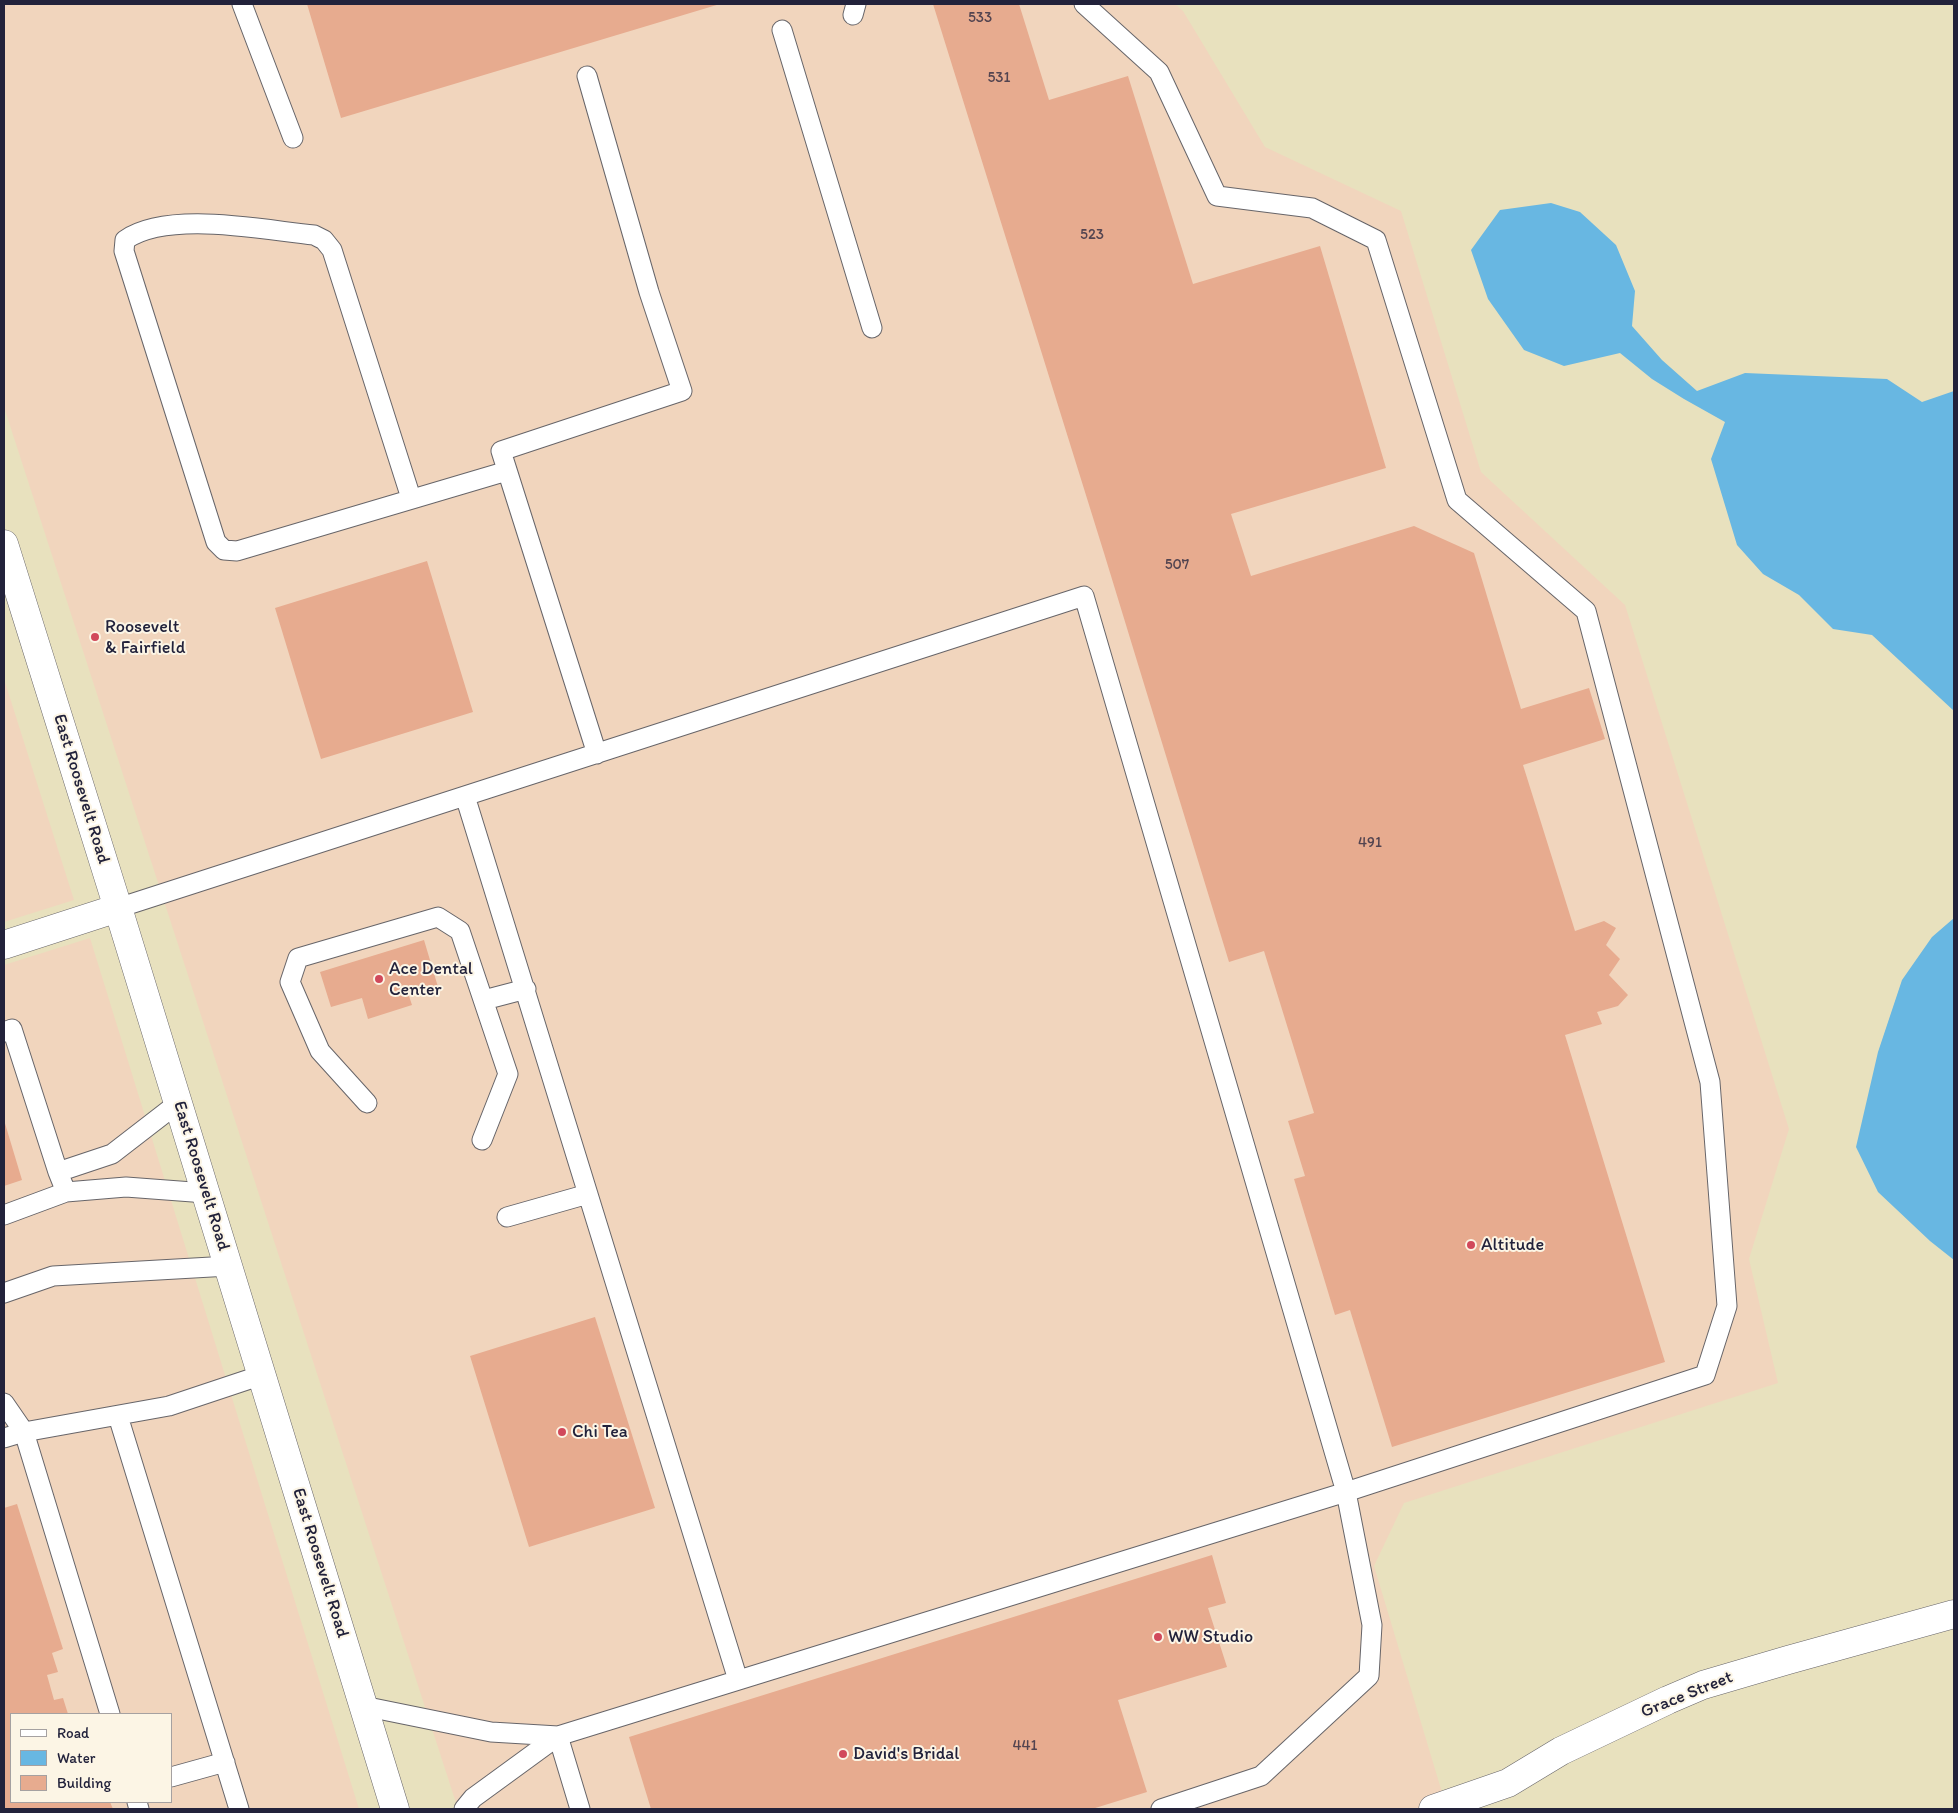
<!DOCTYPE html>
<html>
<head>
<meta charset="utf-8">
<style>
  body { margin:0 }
  #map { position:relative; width:1958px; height:1813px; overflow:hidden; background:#e8e1be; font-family:Itim,sans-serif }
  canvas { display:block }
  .frame { position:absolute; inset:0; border:5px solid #22223b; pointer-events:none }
  .legend { position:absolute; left:10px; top:1713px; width:162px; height:90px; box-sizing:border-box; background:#fcf5e5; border:1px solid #a5a1a1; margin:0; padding:6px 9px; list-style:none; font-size:15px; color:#22223b }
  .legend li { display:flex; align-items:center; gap:10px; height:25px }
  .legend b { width:25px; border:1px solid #a5a1a1 }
</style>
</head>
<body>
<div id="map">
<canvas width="1958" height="1813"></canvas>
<div class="frame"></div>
<ul class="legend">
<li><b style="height:6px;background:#fff"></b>Road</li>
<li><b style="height:14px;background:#68b7e2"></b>Water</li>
<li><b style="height:14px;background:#e7ab8f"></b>Building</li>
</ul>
</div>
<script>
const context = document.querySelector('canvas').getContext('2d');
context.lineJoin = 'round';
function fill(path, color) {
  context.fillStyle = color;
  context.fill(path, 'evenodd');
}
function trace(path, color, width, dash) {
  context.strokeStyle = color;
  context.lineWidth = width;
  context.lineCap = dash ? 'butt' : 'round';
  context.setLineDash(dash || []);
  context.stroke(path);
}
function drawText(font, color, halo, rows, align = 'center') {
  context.font = font + ' Itim,sans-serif';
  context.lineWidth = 4;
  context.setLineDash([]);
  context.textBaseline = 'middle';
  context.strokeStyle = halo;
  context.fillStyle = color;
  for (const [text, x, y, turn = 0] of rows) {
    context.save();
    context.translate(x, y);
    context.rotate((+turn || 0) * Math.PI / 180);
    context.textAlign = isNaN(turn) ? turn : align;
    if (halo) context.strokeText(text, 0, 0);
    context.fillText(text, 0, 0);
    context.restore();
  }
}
fill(new Path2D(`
  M4,4H1175L1183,11L1265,147L1401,211L1481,472L1625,605L1789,1129L1749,1259L1778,1383L1404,1503L1374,1566L1447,1809H458L4,407Z
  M4,679L74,900L4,922Z
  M90,938L359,1809H4V965ZM11,1714H171V1802H11Z`), '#f1d5bd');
fill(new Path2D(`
  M1551,203L1580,212L1616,245L1635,291L1632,326L1662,360L1697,391L1745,373L1887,379L1922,402L1954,391V711L1872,635L1833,629L1799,595L1763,574L1737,545L1711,459L1725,422L1684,399L1652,379L1620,353L1564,366L1524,350L1488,299L1471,250L1500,210Z
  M1954,918V1260L1930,1241L1878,1192L1856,1147L1878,1052L1902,980L1932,937Z`), '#68b7e2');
fill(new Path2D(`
  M307,4H720L341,118Z
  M933,4H1019L1049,100L1128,76L1193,284L1320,246L1386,468L1231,514L1251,576L1414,526L1474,553L1521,709L1589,688L1605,739L1523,765L1575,931L1604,921L1616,928L1606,945L1620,959L1609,975L1628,995L1618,1006L1597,1012L1602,1024L1565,1035L1665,1362L1392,1447L1350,1310L1335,1315L1294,1179L1305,1176L1288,1121L1314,1113L1264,951L1229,962L1104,553Z
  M427,561L473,712L321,759L275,608Z
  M424,940L438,987L409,996L412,1005L368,1019L362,998L331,1007L320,972Z
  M4,1120L22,1180L4,1186Z
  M595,1317L655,1508L529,1547L470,1356Z
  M17,1504L63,1649L52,1653L58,1672L47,1675L54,1700L63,1698L68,1714H11V1802H110L113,1809H4V1508Z
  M1212,1555L1226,1603L1208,1608L1227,1667L1118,1700L1147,1792L1092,1809H651L629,1737Z`), '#e7ab8f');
const lane = new Path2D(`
  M242,4L293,138
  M853,15L856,4
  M782,30L872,328
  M587,76L649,292L682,391L501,451L597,754
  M411,498L332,250L324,240L314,235C263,230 168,210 125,240L124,251L216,542L224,550L237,551L507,471
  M465,796L738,1680
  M118,908L1084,596L1346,1492L1372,1625L1369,1676L1261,1776L1161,1809
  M484,1000L526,989
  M4,1032L12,1029L58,1172L66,1192
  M367,1103L320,1051L290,982L298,958L438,917L460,931L508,1074L482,1140
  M58,1172L112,1154L178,1103
  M4,1215L66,1192L126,1187L206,1193
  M507,1217L588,1194
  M4,1293L53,1276L229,1266
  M4,1403L24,1432L169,1406L262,1375
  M118,1416L239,1809
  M4,1438L24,1432L110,1714
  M363,1706L491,1732L558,1736
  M558,1736L580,1809
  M171,1777L225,1762
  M137,1802L139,1809
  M464,1809L473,1798L558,1736L1346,1492L1705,1375L1727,1306L1710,1082L1586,611L1457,500L1376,240L1312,208L1217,196L1159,72L1084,4`);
const street = new Path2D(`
  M4,945L118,908
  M1433,1809L1508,1783L1561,1751L1668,1700L1703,1685L1788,1660L1954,1614`);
const primary = new Path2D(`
  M4,544L118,908L395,1809`);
trace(lane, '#676569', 21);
trace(street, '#676569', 29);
trace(primary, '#676569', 29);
trace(lane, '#fff', 19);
trace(street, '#fff', 28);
trace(primary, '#fff', 28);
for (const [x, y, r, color] of [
  [95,637,5,"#d1495b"],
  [379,979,5,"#d1495b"],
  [1471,1245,5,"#d1495b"],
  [562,1432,5,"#d1495b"],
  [1158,1637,5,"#d1495b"],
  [843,1754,5,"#d1495b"]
]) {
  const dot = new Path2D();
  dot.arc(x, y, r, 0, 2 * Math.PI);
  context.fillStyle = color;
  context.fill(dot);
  trace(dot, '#fcf5e5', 2);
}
drawText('15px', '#534450', null, [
  ["533",980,18],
  ["531",999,78],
  ["523",1092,235],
  ["507",1177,565],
  ["491",1370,843],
  ["441",1025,1746]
]);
drawText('18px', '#22223b', '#fcf5e5', [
  ["Roosevelt",105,627],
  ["& Fairfield",105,648],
  ["Ace Dental",389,969],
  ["Center",389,990],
  ["Altitude",1481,1245],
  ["Chi Tea",572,1432],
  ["WW Studio",1168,1637],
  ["David's Bridal",853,1754]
], 'left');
drawText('18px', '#22223b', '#fcf5e5', [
  ["East Roosevelt Road",81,789,73],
  ["East Roosevelt Road",201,1176,73],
  ["East Roosevelt Road",320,1563,73],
  ["Grace Street",1687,1695,-22]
]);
</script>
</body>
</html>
